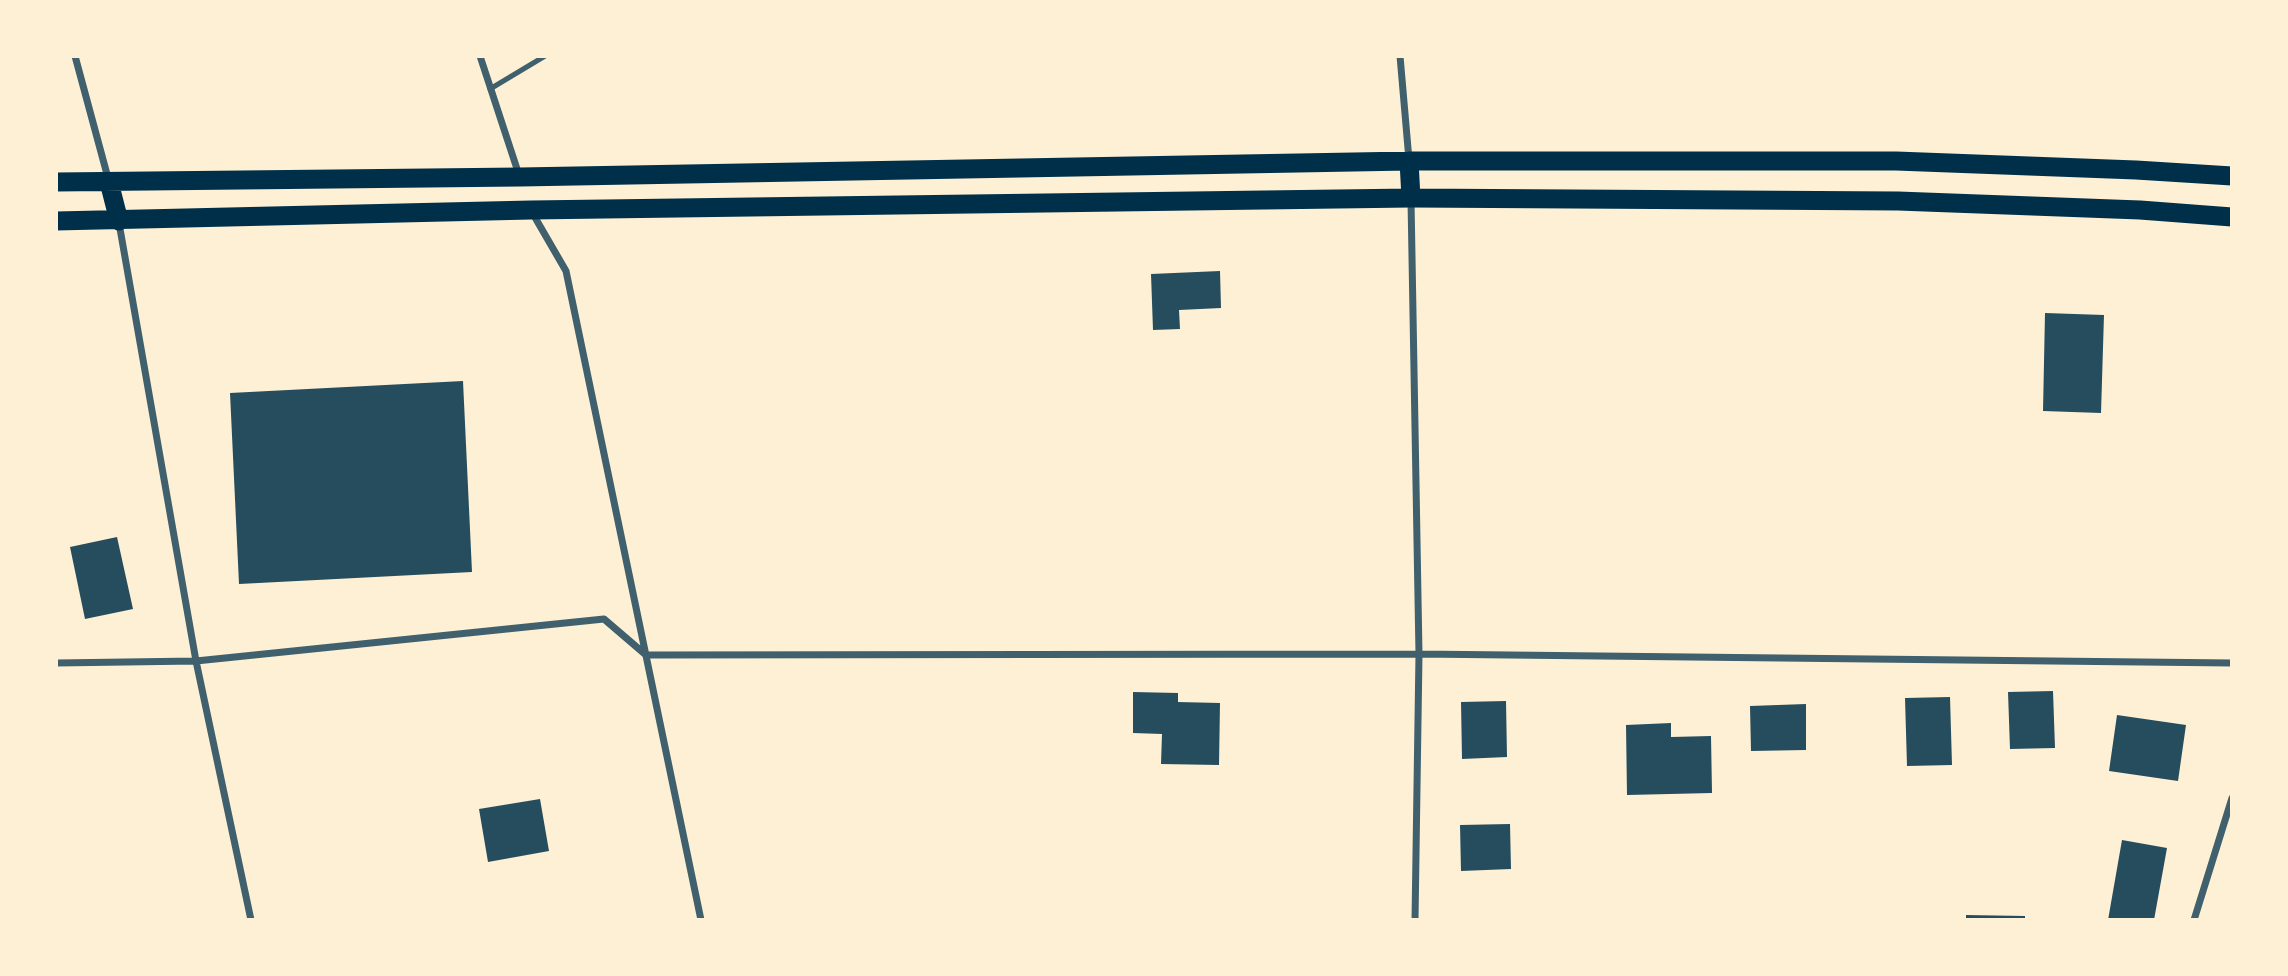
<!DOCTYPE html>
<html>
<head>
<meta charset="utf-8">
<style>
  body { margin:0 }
  #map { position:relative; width:2288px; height:976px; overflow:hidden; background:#fdf0d5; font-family:"Exo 2",sans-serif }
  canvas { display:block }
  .frame { position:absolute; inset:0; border:58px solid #fdf0d5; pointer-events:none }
</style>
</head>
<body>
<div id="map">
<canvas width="2288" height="976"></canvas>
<div class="frame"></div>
</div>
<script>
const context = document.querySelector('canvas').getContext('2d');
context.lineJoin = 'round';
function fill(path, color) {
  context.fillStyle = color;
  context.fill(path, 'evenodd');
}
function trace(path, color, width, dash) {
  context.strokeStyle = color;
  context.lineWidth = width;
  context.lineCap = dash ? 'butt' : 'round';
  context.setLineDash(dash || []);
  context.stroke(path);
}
fill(new Path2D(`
  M1220,271L1221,308L1179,310L1180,329L1153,330L1151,274Z
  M2045,313L2104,315L2101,413L2043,411Z
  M463,381L472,572L239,584L230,393Z
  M117,537L133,609L85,619L70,547Z
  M2053,691L2055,748L2010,749L2008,692Z
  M1133,692L1178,693V702L1220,703L1219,765L1161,764L1162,734L1133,733Z
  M1950,697L1952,765L1907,766L1905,698Z
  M1506,701L1507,757L1462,759L1461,702Z
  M1806,704V750L1751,751L1750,706Z
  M2117,715L2186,725L2178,781L2109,771Z
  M1671,723V737L1711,736L1712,793L1627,795L1626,725Z
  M540,799L549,851L488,862L479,809Z
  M1510,824L1511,869L1461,871L1460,825Z
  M2122,840L2167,848L2154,920H2108Z
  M1966,915L2025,916V920H1966Z`), '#264d5e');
trace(new Path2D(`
  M490,89L545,56`), '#3f606c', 5);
trace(new Path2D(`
  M75,56L108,178
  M480,56L519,175
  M1400,56L1409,160
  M1411,200L1419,654L1415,920
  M533,214L566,271L701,920
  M119,223L196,661L251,920
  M56,663L196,661L604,619L646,655L1419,654L2232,663
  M2194,920L2232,798`), '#3f606c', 7);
trace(new Path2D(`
  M1409,161L1411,198
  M56,182L520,177L1409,161H1896L2136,170L2232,176
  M109,182L119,221
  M56,221L531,210L1411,198L1898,201L2140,210L2232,217`), '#003049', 19);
</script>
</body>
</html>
